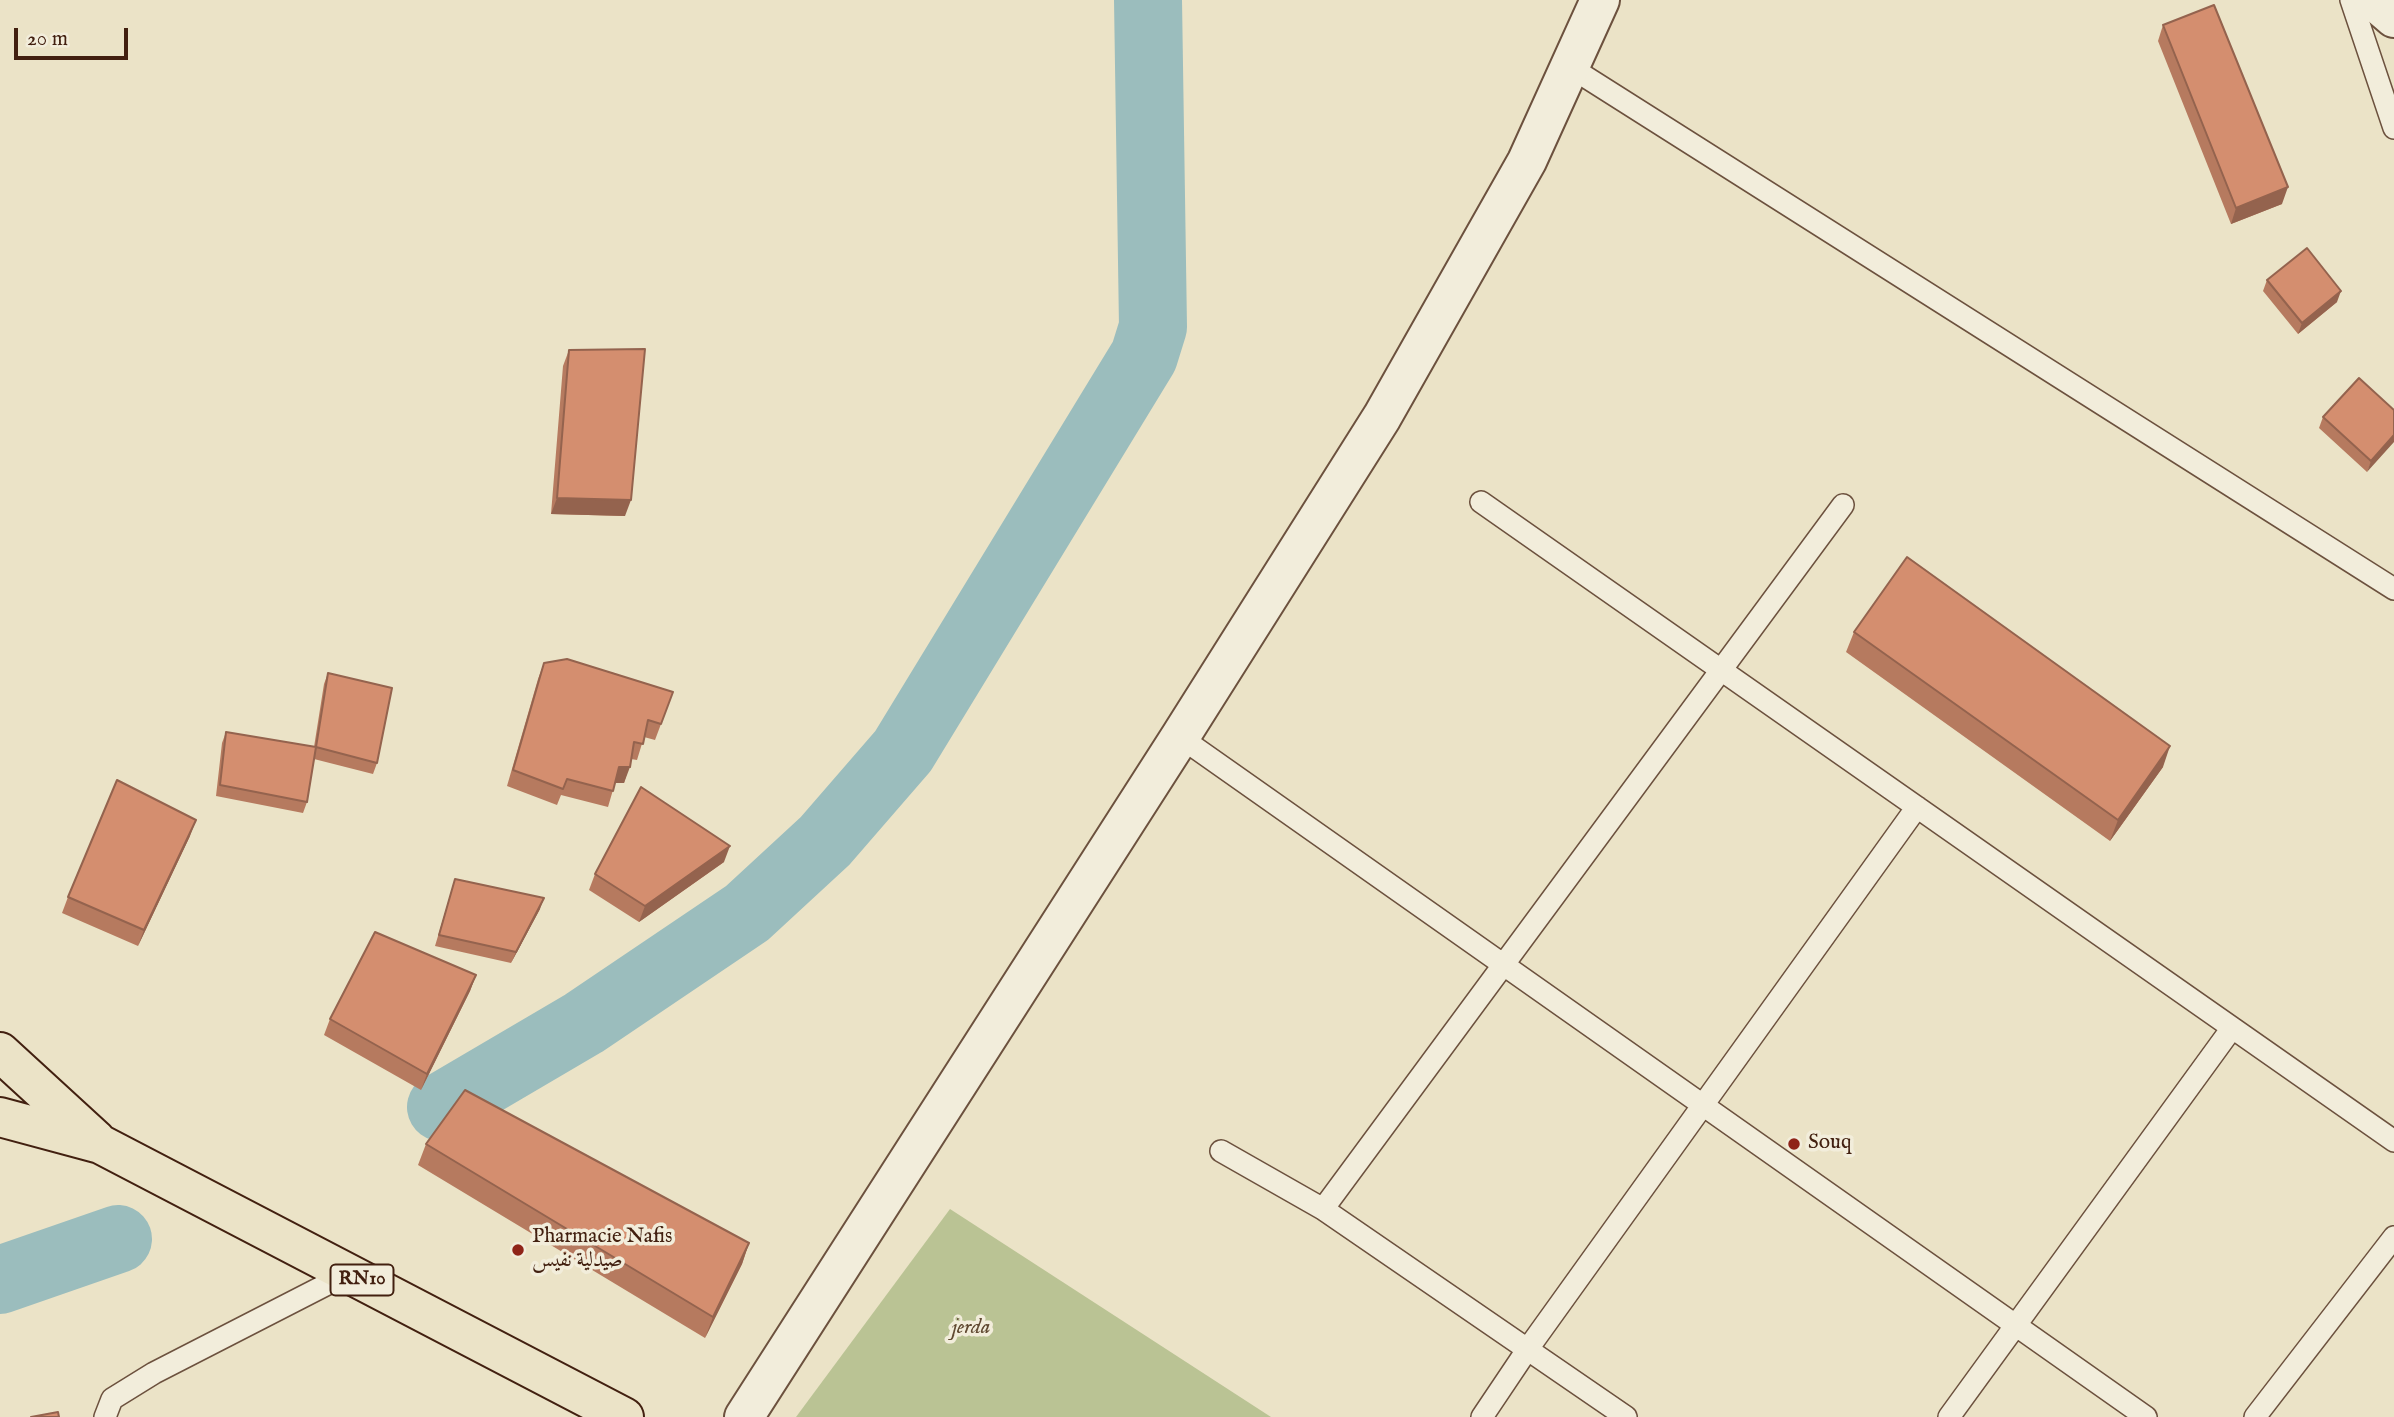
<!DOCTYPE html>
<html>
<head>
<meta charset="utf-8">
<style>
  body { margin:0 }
  #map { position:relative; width:2394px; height:1417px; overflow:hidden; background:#ebe3c7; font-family:"IM FELL English",serif }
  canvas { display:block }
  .scale { position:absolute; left:14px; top:28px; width:114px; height:32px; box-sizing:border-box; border:4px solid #422010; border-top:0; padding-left:9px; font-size:21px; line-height:24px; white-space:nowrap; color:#422010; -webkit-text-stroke:5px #f2eddb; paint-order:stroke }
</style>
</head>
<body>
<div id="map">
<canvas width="2394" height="1417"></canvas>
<div class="scale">20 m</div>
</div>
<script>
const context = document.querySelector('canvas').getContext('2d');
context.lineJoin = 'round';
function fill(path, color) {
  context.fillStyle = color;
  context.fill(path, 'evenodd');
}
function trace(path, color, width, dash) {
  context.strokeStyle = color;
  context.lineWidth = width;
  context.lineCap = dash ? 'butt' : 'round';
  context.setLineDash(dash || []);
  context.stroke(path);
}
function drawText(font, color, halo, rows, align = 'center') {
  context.font = font + ' "IM FELL English",Amiri,serif';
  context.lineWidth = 7;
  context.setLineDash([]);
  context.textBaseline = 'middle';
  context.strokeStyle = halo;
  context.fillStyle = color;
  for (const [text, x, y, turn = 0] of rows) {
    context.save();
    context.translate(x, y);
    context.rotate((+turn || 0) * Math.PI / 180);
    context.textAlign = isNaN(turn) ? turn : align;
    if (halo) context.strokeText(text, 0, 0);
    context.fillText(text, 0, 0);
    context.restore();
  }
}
fill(new Path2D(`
  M950,1209L1271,1417H796Z`), '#bac394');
trace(new Path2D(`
  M441,1107L584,1023L747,913L825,841L903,751L1144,356L1153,327L1148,0
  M0,1280L118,1239`), '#9bbdbd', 68);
const service = new Path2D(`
  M2351,0L2394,128
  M1570,67L2394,589
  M1481,502L2394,1141
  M1180,737L2146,1417
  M1221,1151L1323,1209L1626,1417
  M1323,1209L1843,505
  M105,1417L112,1399L154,1373L349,1273
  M1482,1417L1527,1350L1917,807
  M1949,1417L2232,1028
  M2255,1417L2394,1237`);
const minor = new Path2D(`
  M2373,0L2394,18
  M744,1417L1180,737L1382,417L1527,161L1600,0`);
const primary = new Path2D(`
  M0,1052L96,1140
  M0,1117L100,1144L624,1417`);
trace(service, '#6c513e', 24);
trace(minor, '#6c513e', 42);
trace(primary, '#422010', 42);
trace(service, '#f2eddb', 21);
trace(minor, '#f2eddb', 38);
trace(primary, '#ebe3c7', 38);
fill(new Path2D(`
  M2163,25L2282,204L2231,224L2158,41Z
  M2267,280L2337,302L2298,334L2263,291Z
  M569,350L625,516L551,514L563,366Z
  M2394,410L2367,472L2319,428L2323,417Z
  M1854,632L2163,767L2110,841L1846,652Z
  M544,663L673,692L655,740L644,737L637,760L631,759L624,783H615L608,807L561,795L557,805L507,786L538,679Z
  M328,673L377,763L373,774L314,759L307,802L303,813L216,796L222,743L226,732L314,747L324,684Z
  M190,836L138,946L62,913L68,897Z
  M724,862L639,922L589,890L595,874Z
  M455,879L540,909L511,963L435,946Z
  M476,975L470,991L421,1090L324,1035L330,1019Z
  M426,1144L749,1243L742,1264L705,1338L418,1165Z`), '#b67a5f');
fill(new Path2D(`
  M2288,187L2282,204L2231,224L2236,208Z
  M2341,291L2337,302L2298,334L2302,323Z
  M2394,435V442L2367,472L2371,461Z
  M557,498L631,500L625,516L551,514Z
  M2170,746L2163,767L2110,841L2118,820Z
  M619,767H630L624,783H613Z
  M196,820L190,836L138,946L144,930Z
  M730,846L724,862L639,922L645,906Z
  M544,898L540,909L511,963L516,952Z
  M476,975L470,991L421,1090L427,1074Z
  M749,1243L742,1264L705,1338L713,1317Z`), '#94634e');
const building = new Path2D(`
  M2214,5L2288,187L2236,208L2163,25Z
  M2307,248L2341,291L2302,323L2267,280Z
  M645,349L631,500L557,498L569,350Z
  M2359,378L2394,410V435L2371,461L2323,417Z
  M1907,557L2170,746L2118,820L1854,632Z
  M567,659L673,692L661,724L648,720L643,744L634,742L630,767H619L613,791L567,779L563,789L513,770L544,663Z
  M328,673L392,688L377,763L316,747L307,802L220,785L226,732L316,747Z
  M117,780L196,820L144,930L68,897Z
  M641,787L730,846L645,906L595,874Z
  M455,879L544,898L516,952L439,935Z
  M375,932L476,975L427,1074L330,1019Z
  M465,1090L749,1243L713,1317L426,1144Z
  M58,1412L59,1417H31Z`);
fill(building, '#d48e6f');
trace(building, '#94634e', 2);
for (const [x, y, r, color] of [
  [1794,1144,7,"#8f2418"],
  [518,1250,7,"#8f2418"]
]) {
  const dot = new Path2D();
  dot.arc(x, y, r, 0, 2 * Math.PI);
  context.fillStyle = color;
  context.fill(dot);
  trace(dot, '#f2eddb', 2.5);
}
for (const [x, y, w] of [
  [362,1280,63]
]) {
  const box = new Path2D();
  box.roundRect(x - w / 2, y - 15.5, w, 31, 5);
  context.fillStyle = '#f2eddb';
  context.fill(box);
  trace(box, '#422010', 2);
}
drawText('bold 19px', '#422010', null, [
  ["RN10",362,1280]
]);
drawText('21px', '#422010', '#f2eddb', [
  ["Souq",1808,1144],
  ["Pharmacie Nafis",532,1238],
  ["صيدلية نفيس",532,1262]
], 'left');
drawText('italic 21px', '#604931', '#f2eddb', [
  ["jerda",971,1329]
]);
</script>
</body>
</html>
